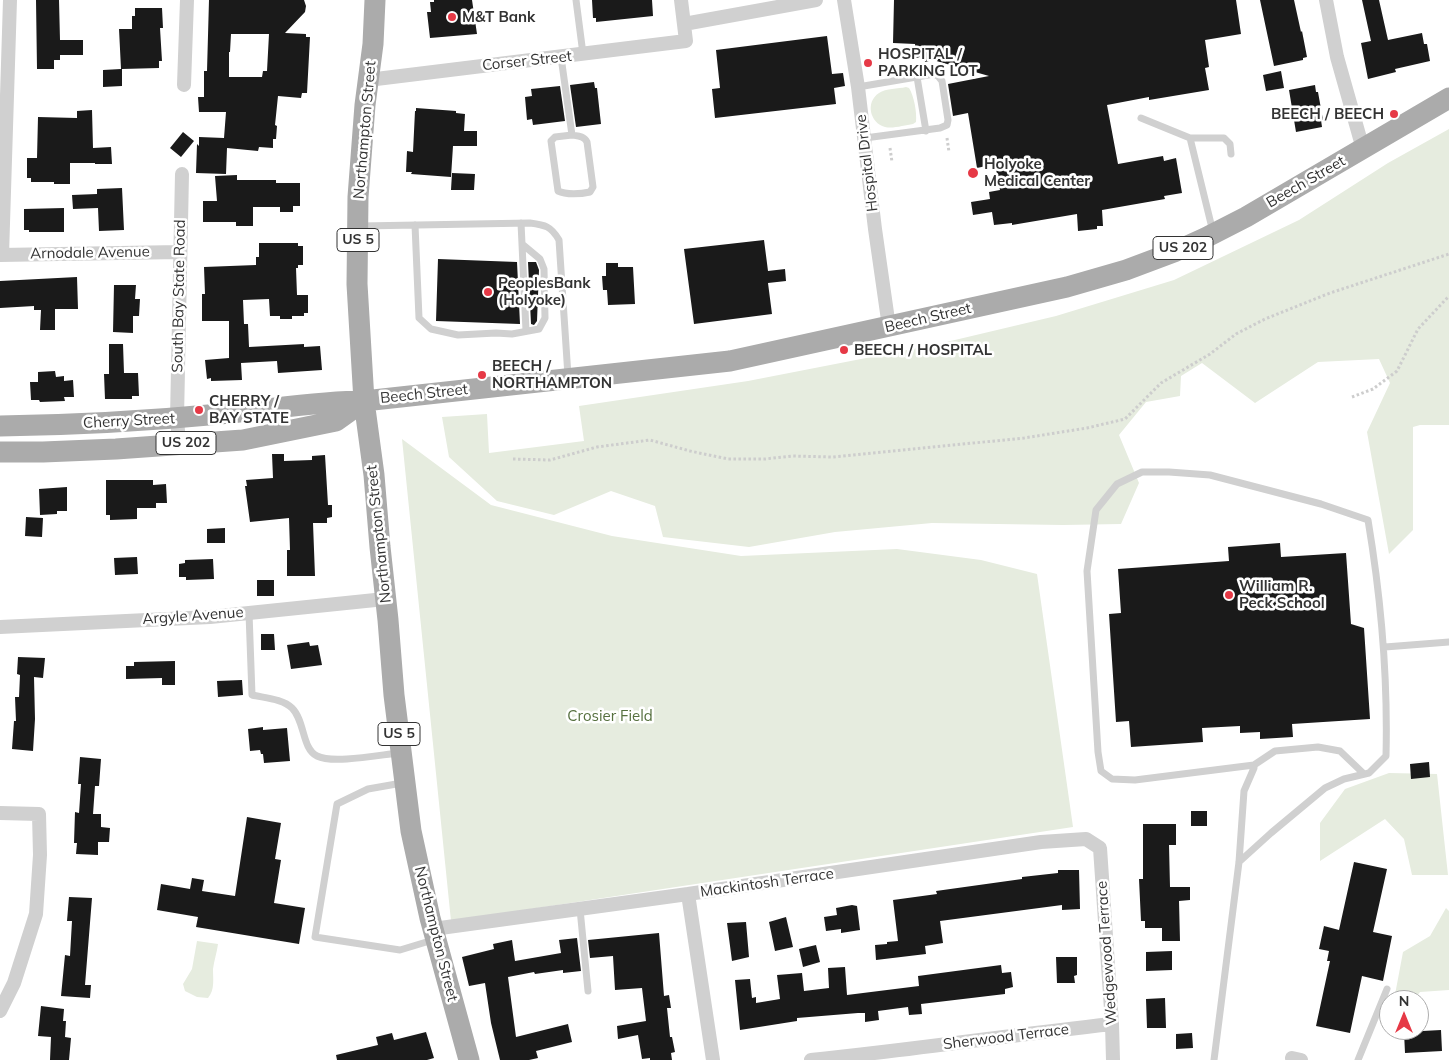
<!DOCTYPE html>
<html>
<head>
<meta charset="utf-8">
<style>
  body { margin:0 }
  #map { position:relative; width:1449px; height:1060px; overflow:hidden; background:#fff; font-family:Mulish,sans-serif }
  canvas { display:block }
  .north { position:absolute; left:1379px; top:990px; width:50px; height:50px; box-sizing:border-box; background:#fff; border:1px solid #adadad; border-radius:50%; rotate:0deg; font-size:14px; font-weight:700; line-height:20px; text-align:center; color:#333 }
  .north::after { content:''; display:block; margin:auto; width:18px; height:22px; background:#e63946; clip-path:polygon(50% 0,100% 100%,50% 72%,0 100%) }
</style>
</head>
<body>
<div id="map">
<canvas width="1449" height="1060"></canvas>
<div class="north">N</div>
</div>
<script>
const context = document.querySelector('canvas').getContext('2d');
context.lineJoin = 'round';
function fill(path, color) {
  context.fillStyle = color;
  context.fill(path, 'evenodd');
}
function trace(path, color, width, dash) {
  context.strokeStyle = color;
  context.lineWidth = width;
  context.lineCap = dash ? 'butt' : 'round';
  context.setLineDash(dash || []);
  context.stroke(path);
}
function drawText(font, color, halo, rows, align = 'center') {
  context.font = font + ' Mulish,sans-serif';
  context.lineWidth = 5;
  context.setLineDash([]);
  context.textBaseline = 'middle';
  context.strokeStyle = halo;
  context.fillStyle = color;
  for (const [text, x, y, turn = 0] of rows) {
    context.save();
    context.translate(x, y);
    context.rotate((+turn || 0) * Math.PI / 180);
    context.textAlign = isNaN(turn) ? turn : align;
    if (halo) context.strokeText(text, 0, 0);
    context.fillText(text, 0, 0);
    context.restore();
  }
}
fill(new Path2D(`
  M906,87L909,88C914,96 917,112 916,122L913,124C905,125 893,129 885,127C870,123 865,102 879,93C886,88 898,89 906,87Z
  M1449,129V425H1420L1413,427V530L1389,554L1367,432L1390,383L1379,359L1318,362L1255,403L1202,363L1181,376L1180,396L1146,402L1119,435L1139,483L1121,524L1063,525L932,523L835,532L749,547L663,537L655,506L611,491L554,515L497,501L449,457L442,417L487,414L489,453L584,441L579,406L748,381L938,344L1056,316L1174,280L1299,220L1388,163Z
  M402,439L491,505L612,536L741,556L897,549L981,560L1037,574L1073,827L451,921Z
  M1389,773L1437,774L1448,875H1412L1404,839L1385,819L1320,861V823L1345,789Z
  M1446,908L1449,911V990L1420,992L1414,1000H1394L1403,952L1430,936Z
  M197,941L218,944C217,952 214,961 213,969C213,979 215,990 208,998L197,997L185,991L183,984L192,969Z`), '#e6ecdf');
fill(new Path2D(`
  M36,0H59L60,40H83V55H60V60H54V69H37Z
  M209,0H304L306,6L305,12L285,33L306,34V37H310L307,93H302L301,98L278,96L275,125L277,126L276,139H273V148L259,147L258,151L227,148L226,174L196,173L197,144L199,146V137L224,138L226,112H199L198,97H204V71H207ZM231,34H269L267,71H263L262,77H229V52H230Z
  M434,0H472L477,34L430,38L427,12H431L430,2H434Z
  M592,0H652L653,16L596,22V18H593Z
  M894,0H1236L1241,34L1205,40L1209,67L1205,68L1209,90L1149,100V97L1107,105L1118,164L1163,156L1164,161L1176,158L1182,193L1164,196L1165,199L1102,210L1103,226H1097V229L1078,231L1077,214L1012,225V223L994,225L992,212L973,215L971,202L990,199L989,192L1000,190L995,164L977,168L968,113L953,116L948,84L989,76L933,60L925,62L924,56L916,58L915,44L893,43Z
  M1260,0H1294L1301,32L1302,31L1307,57L1303,58V60L1274,66Z
  M1362,0H1379L1388,40L1422,33L1424,44H1427L1430,61L1395,69L1396,72L1368,79L1361,43L1371,41Z
  M135,8H162L163,28H160L162,61H159V68L122,69V86L103,87V70L121,69L119,29H132V16H135Z
  M827,36L832,74L843,73L845,86L834,88L836,104L715,118L712,89L720,88L716,50Z
  M1281,71L1284,88L1266,91L1263,75Z
  M594,82L595,88H597L601,124L576,127L570,85Z
  M1315,85L1316,92H1318L1323,120H1321L1322,127L1296,132L1289,90Z
  M560,86L565,121L533,125L532,119L527,120L525,97L532,96L531,89Z
  M416,108L456,111V113L465,114L464,131H477V146H453L451,177L411,174L412,172H406L407,151L413,152L415,111H416Z
  M92,110L93,148L111,147L112,164H95V163H70V184H54V182H31V178H27V158H37L38,117L77,118V111Z
  M183,132L194,141L181,157L170,148Z
  M452,173L475,174L474,190H451Z
  M237,175V180H276V183H300V206H293V212H280V207H253V226H236V222H203V201H217L215,176Z
  M122,188L124,230L99,231L98,208L73,209L72,195L97,194V189Z
  M64,208V232H29V230H24V209Z
  M764,240L768,271L785,269L786,281L768,283L772,314L694,324L684,249Z
  M259,243H298V246H303V265H298V268H296L297,295H308V313H304V316H292V319H280V316H270L269,299L243,300L244,324H248L249,347L304,344V347L320,346L322,370L278,373L277,361L241,363L242,380L211,381V378L207,379L205,360L229,358V321H202V294H205L204,267L256,265V257H259Z
  M438,259L517,262L520,324L436,321Z
  M528,262H536L539,270L537,321L534,325L531,324Z
  M606,263H618V267H633L635,304L608,305L607,290H603L602,276H606Z
  M77,277L78,309H55V330H40L41,310H34V306L0,308V281Z
  M114,285H136L135,299H140L139,316H133V333L113,332Z
  M109,344H123L124,373H138L139,396H132V399H105L104,374H109Z
  M55,371L56,377L64,376V381L73,380L74,397H64L65,401L40,402L39,400H31L30,382H38V372Z
  M272,454H284V461L312,460V456L325,455L328,505H332V517L327,518V523H313L315,576H287V550H290L289,518L250,522L245,486H247L246,480L273,478Z
  M106,480H153V485L166,484L167,503H156V508H137V519L110,520V515H106Z
  M67,487V511H57V514L40,515L39,489Z
  M26,517L43,518L42,537L25,536Z
  M225,528V543H207V529Z
  M1280,543L1281,557L1346,553L1351,624L1364,628L1370,719L1292,724L1293,737L1260,739V732L1240,733V726L1202,728L1203,742L1131,747L1129,721L1116,722L1109,614L1121,613L1118,569L1229,561L1228,547Z
  M137,557L138,574L115,575L114,558Z
  M213,559L214,579L186,580V577H179V564L185,563V560Z
  M257,580H274V596H257Z
  M261,634H274L275,650H261Z
  M309,642L310,646L318,645L322,665L291,669L287,645Z
  M18,657L45,658L43,678L34,677L35,719L33,751L12,749L14,721H16L15,697H19L20,675L17,674Z
  M175,661V685H162V678L126,679V666H134V662Z
  M242,680L243,695L218,697L217,681Z
  M263,727V730L287,728L290,761L264,763L263,754H261L260,750L250,751L248,729Z
  M80,757L101,759L99,786H95L93,814H101V827L110,828L109,842H98V855L76,854L77,843H74L75,812L79,813L81,784H78Z
  M1429,762L1430,777L1411,779L1410,764Z
  M1191,811H1207V826H1191Z
  M247,817L281,823L275,859L281,860L274,903L305,908L299,944L196,927L198,917L157,910L161,884L190,889L192,878L204,880L202,891L235,896Z
  M1143,824H1176V845H1169L1170,887H1190V900L1179,901L1180,941H1162V928H1145V921H1141L1139,879H1143Z
  M1354,862L1387,869L1373,932L1392,936L1383,981L1362,976L1350,1033L1316,1026L1330,961H1327L1329,951L1319,949L1324,926L1339,930Z
  M1058,870H1079L1080,909L1062,910V905L940,921L943,943L925,946L926,954L876,960L875,945L887,944V942L898,941L893,900L937,894L936,891L1022,879V877L1058,873Z
  M69,897L92,898L85,985H91L90,998L61,996L65,955L70,956L72,921H67Z
  M852,905L857,906L860,930L841,933V929L826,931L824,917L837,915L836,908Z
  M786,917L793,947L775,951L769,922Z
  M746,922L749,957L732,961L727,923Z
  M659,933L664,996L669,995L671,1008H667L670,1037H672L675,1052L671,1053L672,1060H650V1058L642,1059L638,1035L618,1039L617,1026L646,1021L642,988L615,990L613,956L590,958L588,940Z
  M577,938L581,971L563,973V970L535,974L534,972L508,977L516,1037L568,1024L572,1042L536,1051L538,1058L529,1060H500L491,1023L485,983L469,986L462,957L494,949L493,944L512,940L515,961L561,953L559,940Z
  M816,945L820,962L803,967L799,949Z
  M1172,951V970L1146,971V952Z
  M1056,957H1077V975L1074,976L1075,983H1057Z
  M1001,965L1002,973L1011,972L1013,987L1005,989V994L921,1004L922,1014L909,1015L908,1007L878,1011L879,1020L865,1022V1013H858L797,1018V1021L740,1030L735,980L750,979L752,998L756,997V1003L780,999L777,975L802,973L804,991L829,988L828,968L845,967L847,995L919,986L918,976Z
  M1165,998L1166,1028H1147L1146,999Z
  M41,1006L64,1009L63,1021H66L65,1037L71,1038L69,1060H50L51,1037L38,1036Z
  M1441,1030L1442,1051L1405,1053L1404,1032Z
  M426,1032L434,1058L427,1060H337L336,1055L378,1045L376,1037L392,1033L394,1040Z
  M1192,1033L1193,1048L1176,1049V1034Z`), '#1a1a1a');
trace(new Path2D(`
  M947,138L949,152
  M890,148L892,162
  M1352,397L1373,389L1397,371L1418,329L1449,296
  M513,459L550,460L597,447L650,440L690,451L728,459H765L792,456L833,457L1024,438L1087,428L1125,419L1161,383L1210,354L1236,334L1265,319L1330,293L1449,254`), '#cdcdcd', 3, [2.5, 2.5]);
trace(new Path2D(`
  M576,0L583,54
  M561,57L572,135
  M917,77L926,131
  M858,87L934,74L938,76L942,81L948,120L947,125L940,128L865,138
  M1141,118L1190,138H1224L1230,144L1231,154
  M572,135C578,136 584,136 587,142L593,187L590,192C581,194 566,195 558,191L551,141L555,137Z
  M1190,138L1213,232
  M415,225L419,318L431,329L458,335L496,333L512,334L539,329L545,318L544,269L540,259L522,244L521,223
  M361,226L530,223C545,225 551,226 559,240L568,376
  M522,244L526,331
  M249,613L252,695C265,698 283,699 292,708C305,721 302,749 317,756C333,764 379,755 398,753
  M1385,647L1449,642
  M1254,765L1275,751L1318,747L1340,751L1364,774
  M402,783L368,789L337,804L315,937L400,950L433,940
  M580,909L588,991
  M1214,1060L1239,862L1244,791L1254,768V765L1135,780L1112,779L1101,771L1098,752L1087,571L1096,510L1117,484L1142,472H1169L1210,475L1321,504L1368,520C1381,598 1388,676 1386,756L1369,773L1344,779L1325,788L1271,833L1239,862
  M1358,1060L1387,989`), '#d0d0d0', 7);
trace(new Path2D(`
  M844,0L858,87L875,229L889,327
  M1326,0L1337,57L1363,149
  M684,24L816,0
  M368,80L686,41L681,0
  M184,85L187,0
  M0,255L180,252
  M2,255L10,0
  M179,444L177,418L182,174
  M0,627L210,617L385,599
  M0,813L39,814L40,855L36,914L14,983L0,1011
  M688,894L713,1060
  M433,929L688,894L1041,842L1086,839L1100,848L1112,1024L1113,1060
  M1292,1058L1301,1060
  M811,1060C911,1050 1011,1035 1112,1024`), '#d0d0d0', 14);
trace(new Path2D(`
  M375,0L373,44L365,105L358,197L357,284L364,401L374,475L380,547L388,620L394,695L411,831L430,918L469,1060
  M0,426C73,425 147,421 220,414C268,410 316,401 364,401L730,361L1067,287L1126,270L1174,252L1205,238L1246,217L1449,98
  M0,452H43L116,449L243,440L336,421L364,401`), '#ababab', 21);
for (const [x, y, r, color] of [
  [452,17,5,"#e63946"],
  [868,63,5,"#e63946"],
  [1394,114,5,"#e63946"],
  [973,173,6,"#e63946"],
  [488,292,5,"#e63946"],
  [844,350,5,"#e63946"],
  [482,375,5,"#e63946"],
  [199,410,5,"#e63946"],
  [1229,595,5,"#e63946"]
]) {
  const dot = new Path2D();
  dot.arc(x, y, r, 0, 2 * Math.PI);
  context.fillStyle = color;
  context.fill(dot);
  trace(dot, '#fff', 2);
}
for (const [x, y, w] of [
  [358,240,42],
  [1183,248,60],
  [186,443,60],
  [399,734,42]
]) {
  const box = new Path2D();
  box.roundRect(x - w / 2, y - 11.5, w, 23, 4);
  context.fillStyle = '#fff';
  context.fill(box);
  trace(box, '#333', 1);
}
drawText('bold 14px', '#333', null, [
  ["US 5",358,240],
  ["US 202",1183,248],
  ["US 202",186,443],
  ["US 5",399,734]
]);
drawText('bold 15px', '#333', '#fff', [
  ["M&T Bank",462,17],
  ["HOSPITAL /",878,54],
  ["PARKING LOT",878,71],
  ["BEECH / BEECH",1384,114,"right"],
  ["Holyoke",984,164],
  ["Medical Center",984,181],
  ["PeoplesBank",498,283],
  ["(Holyoke)",498,300],
  ["BEECH / HOSPITAL",854,350],
  ["BEECH /",492,366],
  ["NORTHAMPTON",492,383],
  ["CHERRY /",209,401],
  ["BAY STATE",209,418],
  ["William R.",1239,586],
  ["Peck School",1239,603]
], 'left');
drawText('15px', '#333', '#fff', [
  ["Corser Street",527,61,-6],
  ["Northampton Street",365,130,-85],
  ["Hospital Drive",867,163,-97],
  ["Beech Street",1306,182,-30],
  ["Arnodale Avenue",90,253,-1],
  ["South Bay State Road",179,296,-89],
  ["Beech Street",928,318,-13],
  ["Beech Street",424,394,-6],
  ["Cherry Street",129,421,-3],
  ["Northampton Street",379,534,-96],
  ["Argyle Avenue",193,616,-4],
  ["Mackintosh Terrace",767,883,-8],
  ["Northampton Street",436,934,76],
  ["Wedgewood Terrace",1107,953,-94],
  ["Sherwood Terrace",1006,1037,-7]
]);
drawText('15px', '#56703f', '#fff', [
  ["Crosier Field",610,716]
]);
</script>
</body>
</html>
